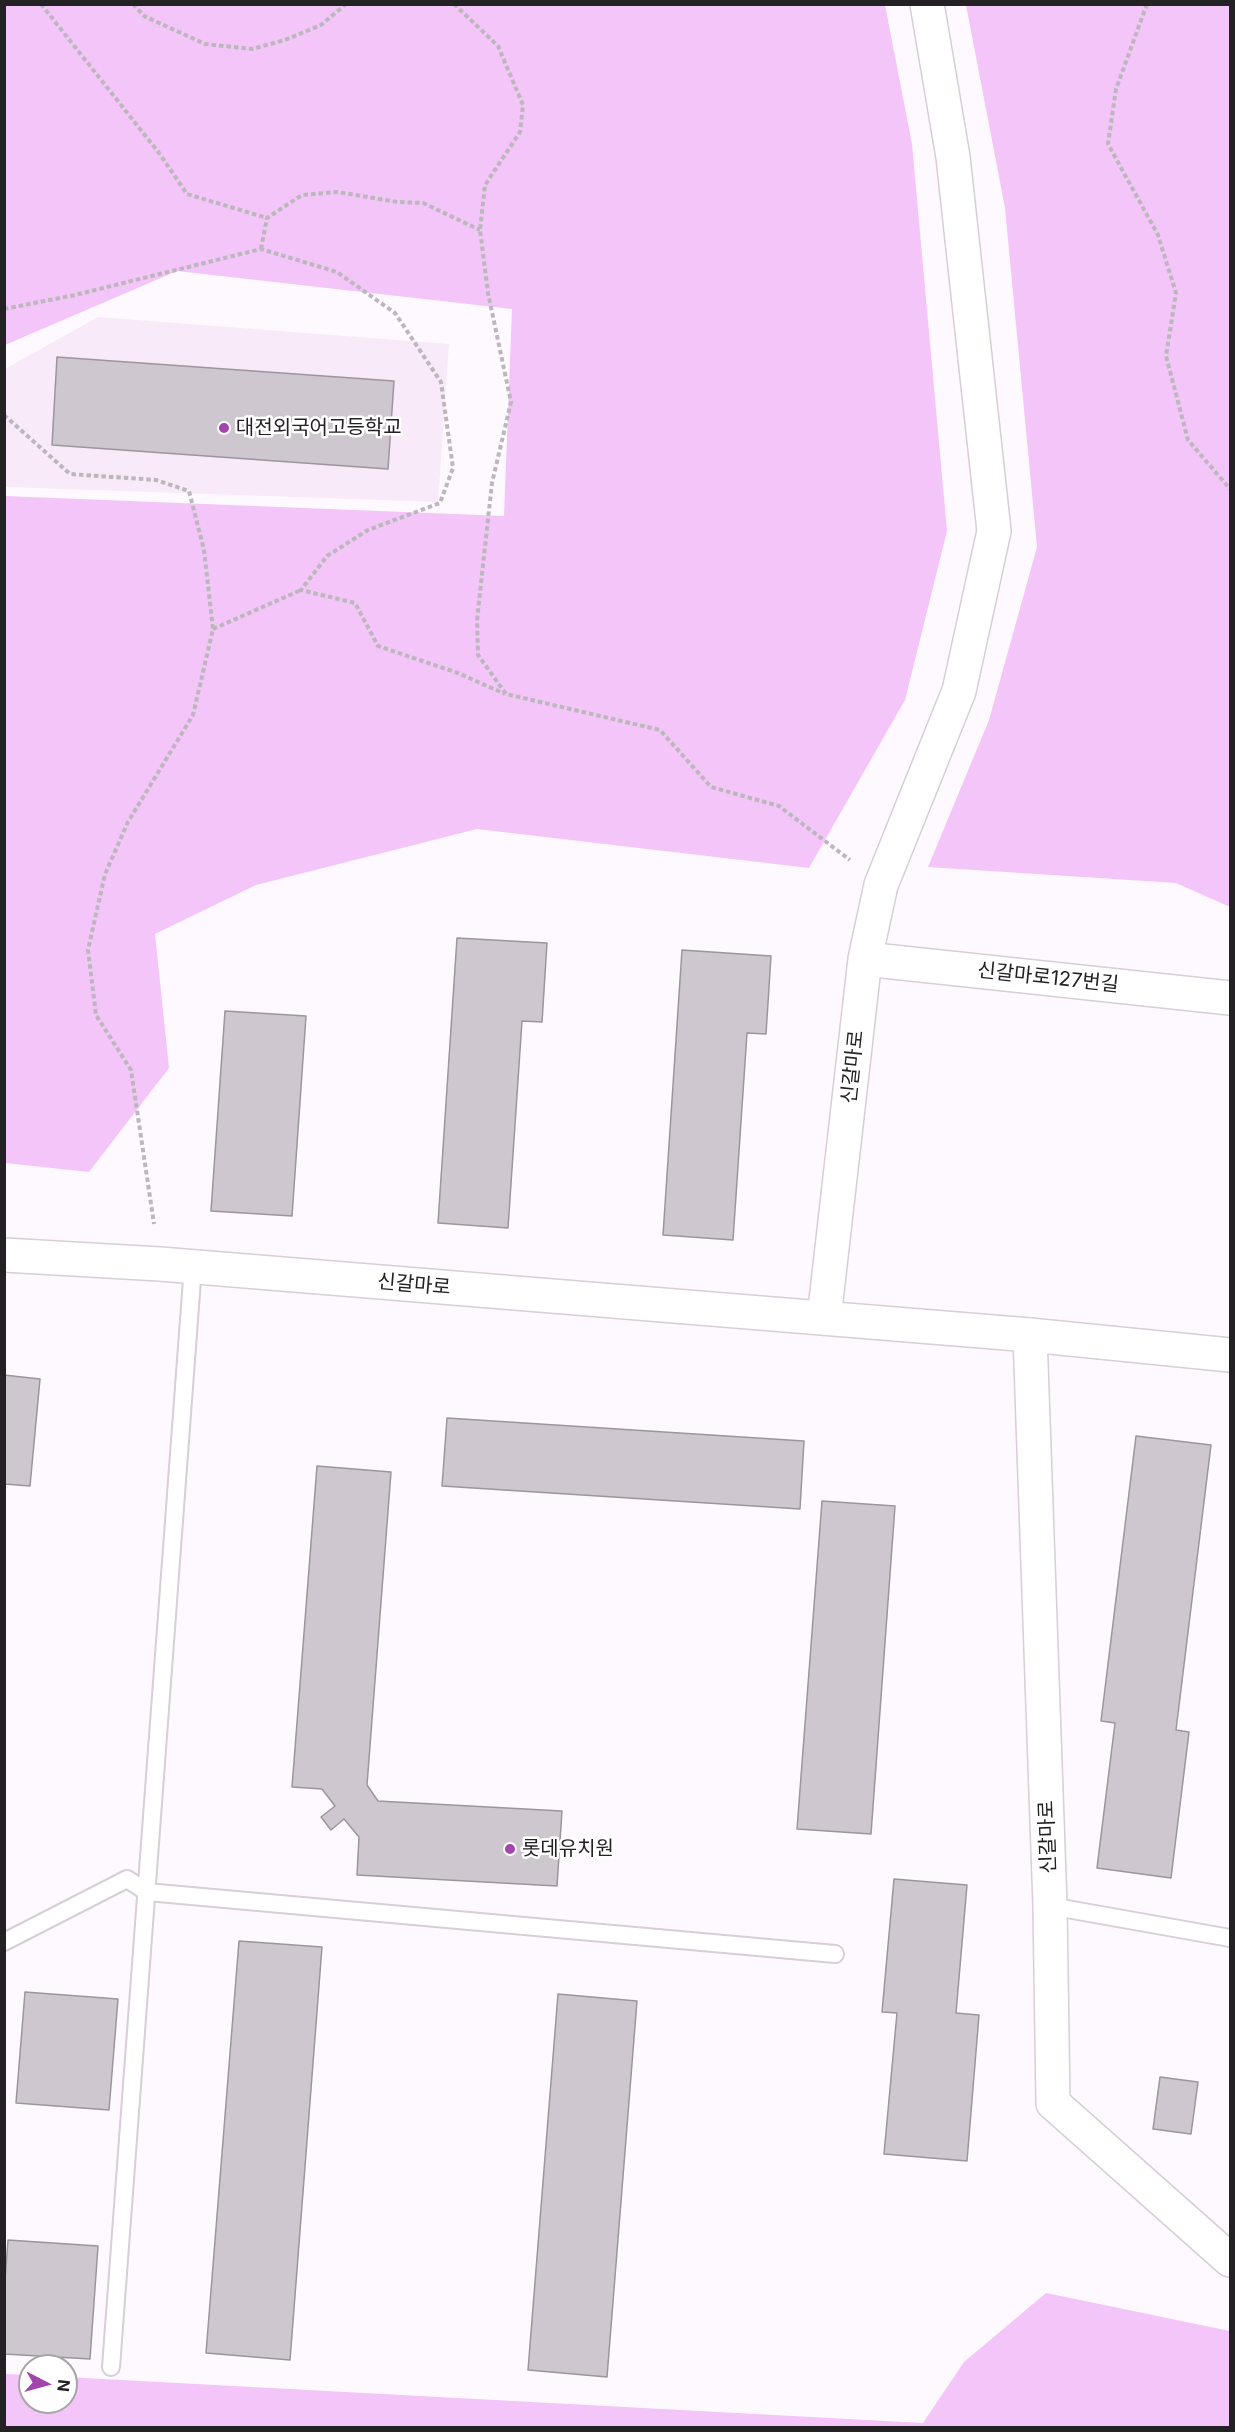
<!DOCTYPE html>
<html>
<head>
<meta charset="utf-8">
<style>
  body { margin:0 }
  #map { position:relative; width:1235px; height:2432px; overflow:hidden; background:#fef9ff; font-family:Inter,sans-serif }
  canvas { display:block }
  .frame { position:absolute; inset:0; border:6px solid #242124; pointer-events:none }
  .north { position:absolute; left:18px; top:2354px; width:60px; height:60px; box-sizing:border-box; background:#fff; border:2px solid #a7a6a7; border-radius:50%; rotate:96deg; font-size:16px; font-weight:700; line-height:24px; text-align:center; color:#242124 }
  .north::after { content:''; display:block; margin:auto; width:21px; height:27px; background:#a445ae; clip-path:polygon(50% 0,100% 100%,50% 72%,0 100%) }
</style>
</head>
<body>
<div id="map">
<canvas width="1235" height="2432"></canvas>
<div class="frame"></div>
<div class="north">N</div>
</div>
<script>
const context = document.querySelector('canvas').getContext('2d');
context.lineJoin = 'round';
function fill(path, color) {
  context.fillStyle = color;
  context.fill(path, 'evenodd');
}
function trace(path, color, width, dash) {
  context.strokeStyle = color;
  context.lineWidth = width;
  context.lineCap = dash ? 'butt' : 'round';
  context.setLineDash(dash || []);
  context.stroke(path);
}
function drawText(font, color, halo, rows, align = 'center') {
  context.font = font + ' Inter,"Noto Sans KR",sans-serif';
  context.lineWidth = 5;
  context.setLineDash([]);
  context.textBaseline = 'middle';
  context.strokeStyle = halo;
  context.fillStyle = color;
  for (const [text, x, y, turn = 0] of rows) {
    context.save();
    context.translate(x, y);
    context.rotate((+turn || 0) * Math.PI / 180);
    context.textAlign = isNaN(turn) ? turn : align;
    if (halo) context.strokeText(text, 0, 0);
    context.fillText(text, 0, 0);
    context.restore();
  }
}
fill(new Path2D(`
  M98,317L449,344L438,502L5,487V369Z`), '#f8eaf9');
fill(new Path2D(`
  M5,4L885,5L912,144L947,531L905,700L809,868L477,829L256,885L155,934L169,1068L89,1172L5,1163V496L504,516L512,309L177,271L5,345Z
  M966,5H1230V907L1176,883L928,867L989,720L1037,547L1005,208Z
  M1046,2293L1230,2331V2427H5V2374L30,2375V2402H66V2377L923,2423L964,2362Z`), '#f4c5f8');
const building = new Path2D(`
  M57,357L394,381L388,469L52,445Z
  M457,938L547,943L542,1022L522,1021L508,1228L438,1223Z
  M682,950L771,956L766,1034L747,1033L733,1240L663,1235Z
  M225,1011L306,1016L292,1216L211,1211Z
  M4,1375L40,1379L30,1486L4,1484Z
  M447,1418L804,1441L800,1509L442,1486Z
  M1136,1436L1211,1445L1176,1730L1189,1732L1171,1878L1097,1868L1115,1723L1101,1721Z
  M317,1466L391,1472L367,1785L378,1801L562,1811L557,1886L357,1875L359,1837L344,1819L331,1830L321,1817L335,1806L322,1789L292,1787Z
  M822,1501L895,1506L871,1834L797,1829Z
  M894,1879L967,1885L956,2013L979,2015L967,2161L884,2154L897,2013L882,2012Z
  M239,1941L322,1947L290,2360L206,2353Z
  M25,1992L118,1999L109,2110L16,2103Z
  M558,1994L637,2001L607,2377L528,2370Z
  M1160,2077L1198,2082L1191,2134L1153,2129Z
  M8,2240L98,2246L90,2359L4,2354V2293Z`);
fill(building, '#cfc7d0');
trace(building, '#9d959d', 1.5);
const lane = new Path2D(`
  M1050,1906L1230,1938
  M4,1942L127,1879L147,1892L835,1954
  M111,2367L193,1266`);
const street = new Path2D(`
  M865,959L1230,998
  M824,1318L865,959L881,885L959,691L994,531L953,157L927,4
  M1030,1335L1050,1906L1053,2103L1230,2260`);
const secondary = new Path2D(`
  M4,1255L160,1264L1030,1335L1230,1355`);
trace(lane, '#d7ced7', 20);
trace(street, '#d7ced7', 36);
trace(secondary, '#d7ced7', 36);
trace(new Path2D(`
  M41,4L159,153L187,194L267,218
  M133,4L144,16L205,44L252,49L285,40L321,25L346,4
  M454,4L498,46L523,105L520,132L485,185L480,230L488,293L511,402L492,483L477,620L478,655L506,694L660,730L711,787L779,806L850,860
  M1147,4L1116,89L1108,144L1158,235L1176,293L1166,356L1188,440L1230,489
  M261,249L267,218L302,195L337,192L398,202L423,203L480,230
  M4,309L75,295L261,249L337,272L395,313L441,382L453,468L440,503L368,530L327,556L301,590L355,603L378,646L458,673L505,694
  M4,415L70,474L156,480L189,491L204,550L213,629L193,715L128,822L105,874L88,950L96,1015L131,1070L154,1224
  M213,629L301,590`), '#bbb7bc', 4, [4.5, 3]);
trace(lane, '#fff', 16);
trace(street, '#fff', 33);
trace(secondary, '#fff', 33);
for (const [x, y, r, color] of [
  [224,428,6,"#a445ae"],
  [510,1849,6,"#a445ae"]
]) {
  const dot = new Path2D();
  dot.arc(x, y, r, 0, 2 * Math.PI);
  context.fillStyle = color;
  context.fill(dot);
  trace(dot, '#fff', 2);
}
drawText('20px', '#242124', '#fff', [
  ["대전외국어고등학교",236,428],
  ["롯데유치원",522,1849]
], 'left');
drawText('20px', '#242124', '#fff', [
  ["신갈마로127번길",1048,978,6],
  ["신갈마로",853,1067,-84],
  ["신갈마로",414,1285,5],
  ["신갈마로",1048,1837,-92]
]);
</script>
</body>
</html>
